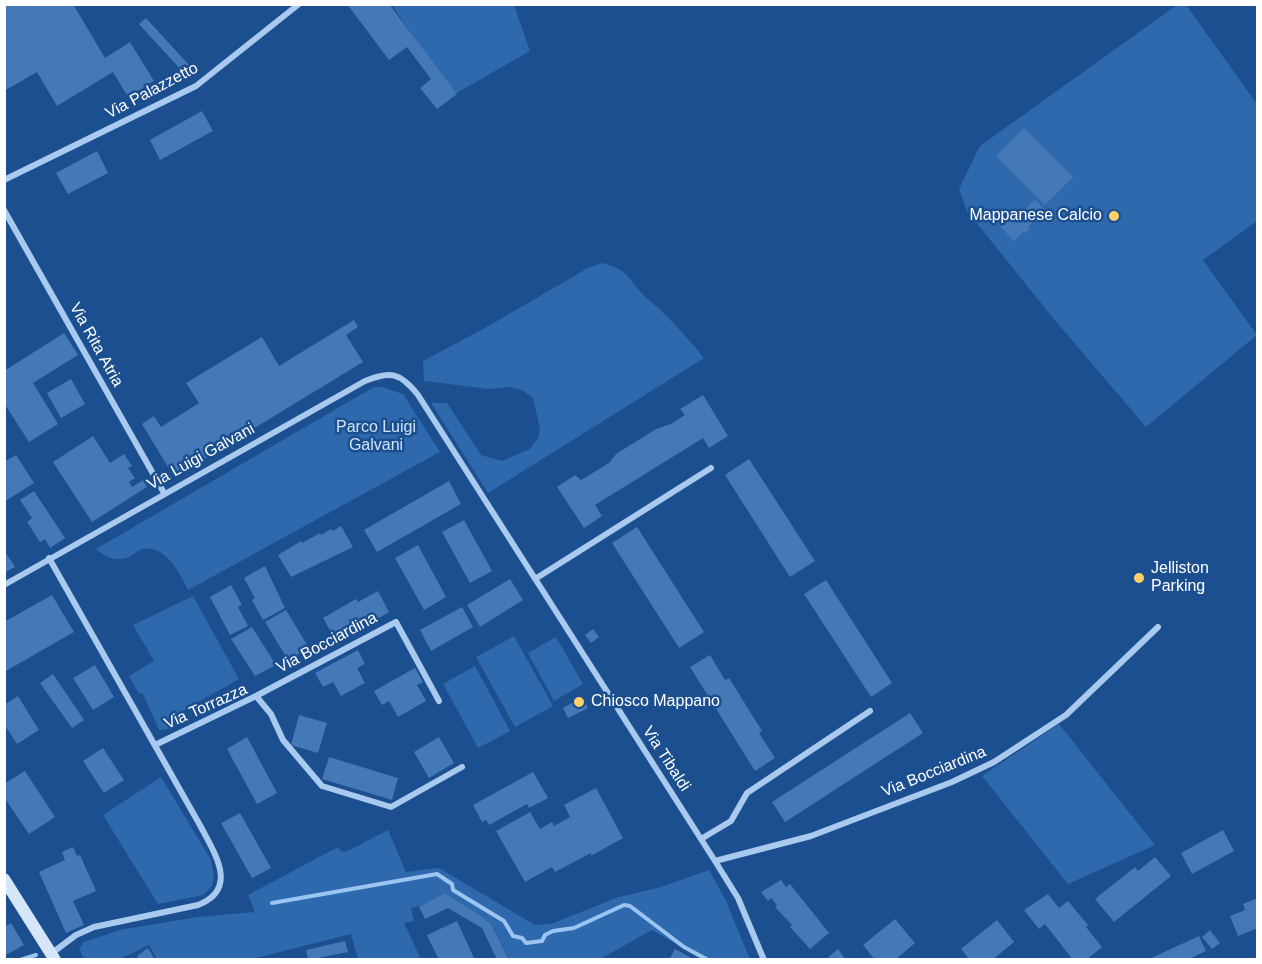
<!DOCTYPE html>
<html>
<head>
<meta charset="utf-8">
<style>
  body { margin:0 }
  #map { position:relative; width:1262px; height:964px; overflow:hidden; background:#1b4f8f; font-family:Arial,sans-serif }
  canvas { display:block }
  .frame { position:absolute; inset:0; border:6px solid #fff; pointer-events:none }
</style>
</head>
<body>
<div id="map">
<canvas width="1262" height="964"></canvas>
<div class="frame"></div>
</div>
<script>
const context = document.querySelector('canvas').getContext('2d');
context.lineJoin = 'round';
function fill(path, color) {
  context.fillStyle = color;
  context.fill(path, 'evenodd');
}
function trace(path, color, width, dash) {
  context.strokeStyle = color;
  context.lineWidth = width;
  context.lineCap = dash ? 'butt' : 'round';
  context.setLineDash(dash || []);
  context.stroke(path);
}
function drawText(font, color, halo, rows, align = 'center') {
  context.font = font + ' Arial,sans-serif';
  context.lineWidth = 5;
  context.setLineDash([]);
  context.textBaseline = 'middle';
  context.strokeStyle = halo;
  context.fillStyle = color;
  for (const [text, x, y, turn = 0] of rows) {
    context.save();
    context.translate(x, y);
    context.rotate((+turn || 0) * Math.PI / 180);
    context.textAlign = isNaN(turn) ? turn : align;
    if (halo) context.strokeText(text, 0, 0);
    context.fillText(text, 0, 0);
    context.restore();
  }
}
fill(new Path2D(`
  M392,5H514L530,51L453,95Z
  M1177,5H1186L1257,104V221L1203,260L1257,335L1146,427L1053,318L967,211L959,189L980,146Z
  M602,263C632,270 629,283 649,300C669,317 687,337 704,358L488,493L431,403H447L481,455L502,461L530,449L539,437L540,429L533,398L522,390L509,387L488,389L424,381L423,361L492,324L588,268Z
  M374,387H382L403,394L440,452L188,590C180,574 166,544 142,549C136,551 132,557 126,558C114,561 104,556 96,549Z
  M193,596L239,679L179,713L175,728L159,730L143,694L138,692L129,676L154,661L133,625Z
  M514,636L553,706L515,727L476,657Z
  M556,637L583,684L554,701L528,653Z
  M475,666L510,731L478,748L443,684Z
  M1059,724L1155,845L1068,884L982,776Z
  M161,777L211,860L214,876L212,886L203,895L158,904L103,815Z
  M388,830L406,872L439,868L535,925L551,924L616,898L661,887L709,870L726,901L750,959H701L652,930L600,959H509L491,924L483,917L445,893L424,905L411,908L414,921L404,923L421,959H358L351,934L252,959H157L149,945L120,959H84L79,949L84,942L120,930L197,917L255,912L248,895L338,847L341,851L346,852Z`), '#2e69ad');
trace(new Path2D(`
  M272,903L437,874L452,884L453,890L504,921L513,936L522,938L526,943L542,941L545,935L553,931L574,928L624,905L630,906L684,947L708,960
  M20,960L36,955`), '#9cc4f0', 4);
fill(new Path2D(`
  M4,4H73L105,58L130,42L154,81L128,97L113,72L57,106L37,72L4,91Z
  M347,4H389L457,94L437,109L420,88L431,79L407,47L389,60Z
  M146,18L190,66L183,72L139,24Z
  M202,111L213,131L160,160L150,140Z
  M1024,128L1073,177L1045,205L996,156Z
  M97,151L108,173L68,194L56,173Z
  M1035,200L1045,210L1028,227L1030,229L1025,233L1023,232L1014,241L998,224L1012,210L1018,216Z
  M354,320L358,327L346,335L363,362L174,477L142,424L154,416L161,427L199,403L186,383L262,337L279,366Z
  M64,333L78,355L33,383L58,424L29,442L4,403V371Z
  M71,379L85,404L61,418L47,393Z
  M703,395L728,436L709,448L703,438L595,505L602,516L584,528L557,487L575,475L581,480L609,463L616,454L656,429L671,424L685,415L680,409Z
  M93,436L110,463L124,454L132,466L128,468L135,478L129,482L132,487L143,480L147,487L92,522L53,462Z
  M16,455L34,483L4,502V462Z
  M749,459L815,561L790,577L725,475Z
  M449,481L461,504L377,552L364,530Z
  M34,491L65,538L50,548L45,539L40,542L27,522L32,518L20,500Z
  M464,520L492,571L470,583L442,532Z
  M341,526L353,547L291,577L278,555L301,541L302,543L320,533L321,535L331,529L333,531Z
  M637,527L704,632L679,648L612,543Z
  M418,545L446,597L424,610L395,558Z
  M4,550L15,567L4,573Z
  M265,566L285,608L263,620L252,600L255,598L244,578Z
  M510,579L523,600L480,627L467,605Z
  M826,580L892,683L871,697L804,594Z
  M231,585L242,605L238,607L248,626L230,635L210,597Z
  M378,591L389,612L369,624L367,621L335,639L323,618L356,599L358,602Z
  M52,595L74,632L4,672V622Z
  M462,607L473,627L431,651L420,630Z
  M286,610L309,648L288,660L265,622Z
  M252,627L276,665L255,676L231,639Z
  M593,629L599,637L591,643L585,635Z
  M358,650L365,664L357,668L365,683L341,696L333,682L323,687L315,673Z
  M710,655L725,680L729,678L762,731L759,733L775,758L755,771L690,667Z
  M95,665L114,697L93,710L73,678Z
  M415,668L423,682L417,685L426,701L398,717L389,701L382,705L374,691Z
  M53,674L84,720L72,728L40,683Z
  M18,696L39,730L17,744L4,724V705Z
  M582,697L588,708L568,718L563,708Z
  M910,713L923,733L785,822L772,802Z
  M299,715L327,723L318,753L291,745Z
  M247,737L277,793L257,804L227,749Z
  M439,737L454,763L429,778L414,752Z
  M103,748L124,780L104,793L83,761Z
  M329,757L398,778L392,800L322,779Z
  M25,771L55,817L29,834L4,797V784Z
  M533,772L548,798L529,808L527,804L489,825L486,820L482,822L473,805Z
  M596,788L623,838L591,856V853L555,872L552,867L525,882L496,831L530,812L540,829L552,822L554,826L570,817L564,805Z
  M240,813L271,868L252,878L221,823Z
  M1223,830L1234,851L1192,874L1181,853Z
  M73,847L77,856L80,855L96,891L73,901L84,925L66,933L39,872L65,860L62,852Z
  M1155,857L1171,876L1114,922L1095,899L1135,867L1138,871Z
  M781,880L786,887L790,884L829,933L810,949L790,927L792,925L775,907L777,905L771,898L768,901L761,892Z
  M445,893L483,917L491,924L509,960H497L482,928L448,908L425,919L419,907Z
  M1048,894L1059,908L1068,901L1088,925L1086,927L1102,947L1086,960H1073L1045,924L1039,929L1024,910Z
  M1258,898V928L1238,936L1230,916L1245,910L1243,904Z
  M895,919L915,943L895,960H875L863,945Z
  M997,920L1014,942L992,960H970L961,949Z
  M457,921L475,960H439L427,935Z
  M11,923L24,945L4,956V927Z
  M1210,930L1220,943L1212,949L1202,937Z
  M1199,936L1206,951L1187,960H1147Z
  M345,941L348,952L308,960L306,950Z
  M148,948L155,960H139L137,956Z
  M675,949L695,960H669Z
  M838,949L846,960H825Z`), '#4478b7');
trace(new Path2D(`
  M4,180L196,86L299,4
  M4,210L164,493
  M49,558L201,827C215,854 239,889 198,905L94,927L76,935L52,953
  M535,579L711,468
  M4,585L365,381C390,371 400,372 418,395L715,861L738,898L764,960
  M256,696L396,622L439,701
  M155,745L256,696L271,714L283,740L322,786L391,807L462,767
  M701,839L731,821L747,793L870,711
  M715,861L811,836L952,782L994,762L1066,715L1158,627`), '#a9c9ee', 6);
trace(new Path2D(`
  M4,879L55,960`), '#d6e6fa', 12);
for (const [x, y, r, color] of [
  [1114,216,6,"#ffd166"],
  [1139,578,6,"#ffd166"],
  [579,702,6,"#ffd166"]
]) {
  const dot = new Path2D();
  dot.arc(x, y, r, 0, 2 * Math.PI);
  context.fillStyle = color;
  context.fill(dot);
  trace(dot, '#1b4f8f', 2);
}
drawText('16px', '#fff', '#1b4f8f', [
  ["Via Palazzetto",152,91,-28],
  ["Via Rita Atria",96,345,61],
  ["Via Luigi Galvani",201,457,-29],
  ["Via Bocciardina",327,643,-28],
  ["Via Torrazza",206,707,-24],
  ["Via Tibaldi",666,759,57],
  ["Via Bocciardina",934,772,-22]
]);
drawText('16px', '#fff', '#1b4f8f', [
  ["Mappanese Calcio",1102,216,"right"],
  ["Jelliston",1151,569],
  ["Parking",1151,587],
  ["Chiosco Mappano",591,702]
], 'left');
drawText('16px', '#cfe3fa', '#1b4f8f', [
  ["Parco Luigi",376,428],
  ["Galvani",376,446]
]);
</script>
</body>
</html>
